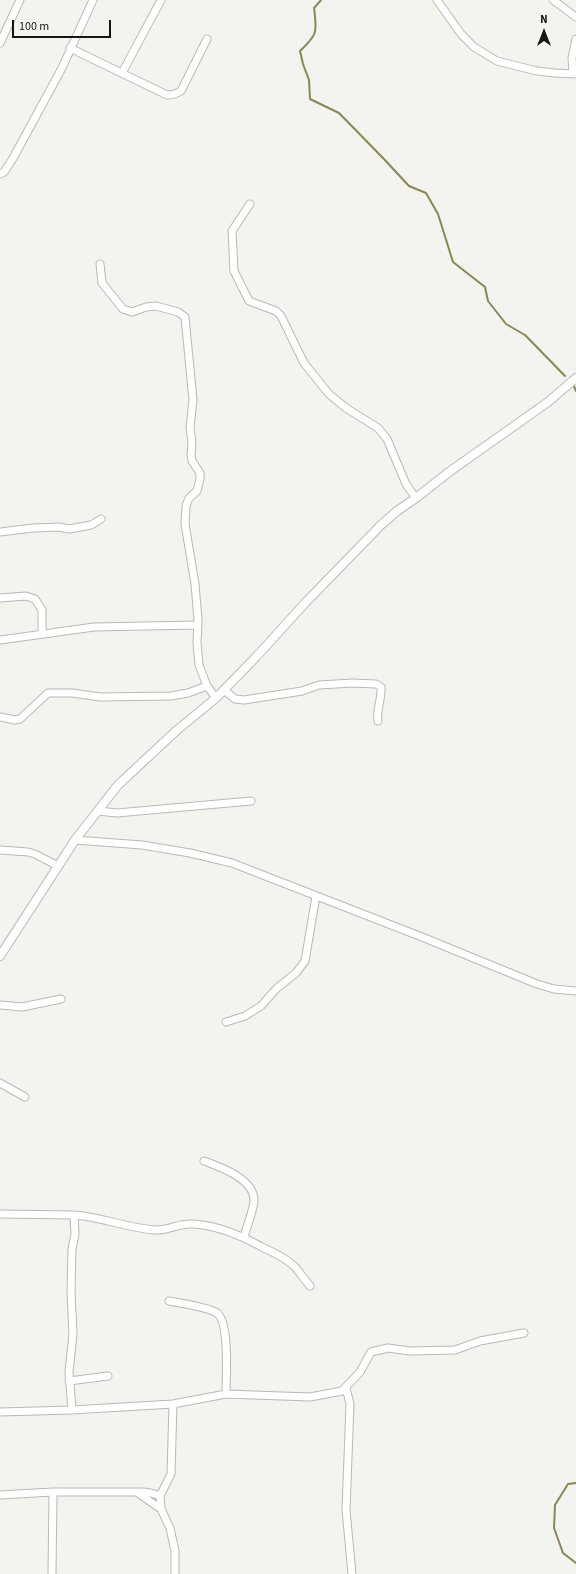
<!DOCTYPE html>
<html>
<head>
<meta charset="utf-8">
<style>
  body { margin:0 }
  #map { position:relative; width:576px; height:1574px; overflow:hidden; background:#f3f3ef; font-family:"Source Sans 3",sans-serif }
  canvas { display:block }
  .north { position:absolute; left:524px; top:12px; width:40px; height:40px; -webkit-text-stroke:3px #f3f3ef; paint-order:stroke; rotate:0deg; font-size:11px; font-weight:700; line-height:16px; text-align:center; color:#151513 }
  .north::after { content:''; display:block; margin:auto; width:14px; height:18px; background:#151513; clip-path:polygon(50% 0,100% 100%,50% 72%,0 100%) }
  .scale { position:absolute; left:12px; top:20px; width:99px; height:18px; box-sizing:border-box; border:2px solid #151513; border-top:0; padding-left:5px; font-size:12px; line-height:14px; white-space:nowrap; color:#151513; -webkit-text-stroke:3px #f3f3ef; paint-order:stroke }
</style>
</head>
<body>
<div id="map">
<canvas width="576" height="1574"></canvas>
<div class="north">N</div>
<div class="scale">100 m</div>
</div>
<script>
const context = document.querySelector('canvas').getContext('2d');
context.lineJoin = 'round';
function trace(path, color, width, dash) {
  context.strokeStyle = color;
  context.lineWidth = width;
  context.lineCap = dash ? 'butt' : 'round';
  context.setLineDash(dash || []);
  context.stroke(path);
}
trace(new Path2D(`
  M321,0L314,8C317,32 318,34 300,51L303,64L309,80L310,99L339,113L383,158L409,186L426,193L438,214L453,262L485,287L488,301L506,324L525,335L565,376
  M573,384L576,391
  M576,1483L568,1484L555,1505L554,1528L563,1553L576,1563`), '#8a8851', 2);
const minor = new Path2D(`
  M437,0L461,34L474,47L497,61L537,71L555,73L576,74
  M553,0L576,17
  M0,43L20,0
  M70,48L167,95C173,95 176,94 181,91L207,39
  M122,73L161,0
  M573,73L572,58L576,39
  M0,174L4,172L12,160L62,68L93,0
  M250,204L232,231L234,271L249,301L276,311L281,316L304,363L329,394L346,408L378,428L387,439L406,484L416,498
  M100,264L102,283L123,309L132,312L146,307L156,306L178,312L185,317L193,400L190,427L192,443L191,455L192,461L200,473V479L197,491L189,498L186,506L185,524L195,584L198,620L197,643L199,665L207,686L216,698
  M0,532L33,528L59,527L69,529L91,525L101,519
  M0,598L26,596L35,599L42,610V634
  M0,640L94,627L198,625
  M224,690L235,699L244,700L302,691L319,685L353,683L376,684L381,687C382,699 376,709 378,721
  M0,717L15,720L20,719L48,693H72L100,697L171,696L188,693L207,686
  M98,811L117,813L251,801
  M75,840L142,845L190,853L232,863L422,937L537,984L554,989L576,991
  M0,850L28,852L35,854L58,866
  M0,1005L22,1007L61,999
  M226,1022L245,1016L261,1006L276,989L296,973L305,961L316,896
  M0,1083L25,1097
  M204,1161C220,1167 255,1179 254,1201C253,1212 247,1225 244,1237
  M0,1214L74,1215L75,1234L72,1249L71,1291L73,1334L69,1372L72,1410
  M74,1215C102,1217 127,1228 155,1230C167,1231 177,1224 190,1224C215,1224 240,1235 262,1247C274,1253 285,1257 295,1267C300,1273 305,1280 310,1286
  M169,1301C180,1303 208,1307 217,1313C230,1322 226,1378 226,1394
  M69,1381L108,1376
  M346,1388L350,1404L346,1510L352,1574
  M0,1412L72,1410L173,1404L226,1394L310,1397L342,1391L360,1372L371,1352L388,1348L410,1351L455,1350L480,1341L524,1333
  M138,1493L161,1509
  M0,1495L53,1492H143L151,1493L160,1496L171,1474L173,1404
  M160,1496L161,1509L170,1528L175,1551V1574
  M52,1574L53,1492`);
const tertiary = new Path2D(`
  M0,956L75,840L118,785L176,731L216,698L256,657L306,602L381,525L397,511L416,498L449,472L548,402L576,378`);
trace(minor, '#b9b9b5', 9);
trace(tertiary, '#b9b9b5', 10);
trace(minor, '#fff', 7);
trace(tertiary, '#fff', 8);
</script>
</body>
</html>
